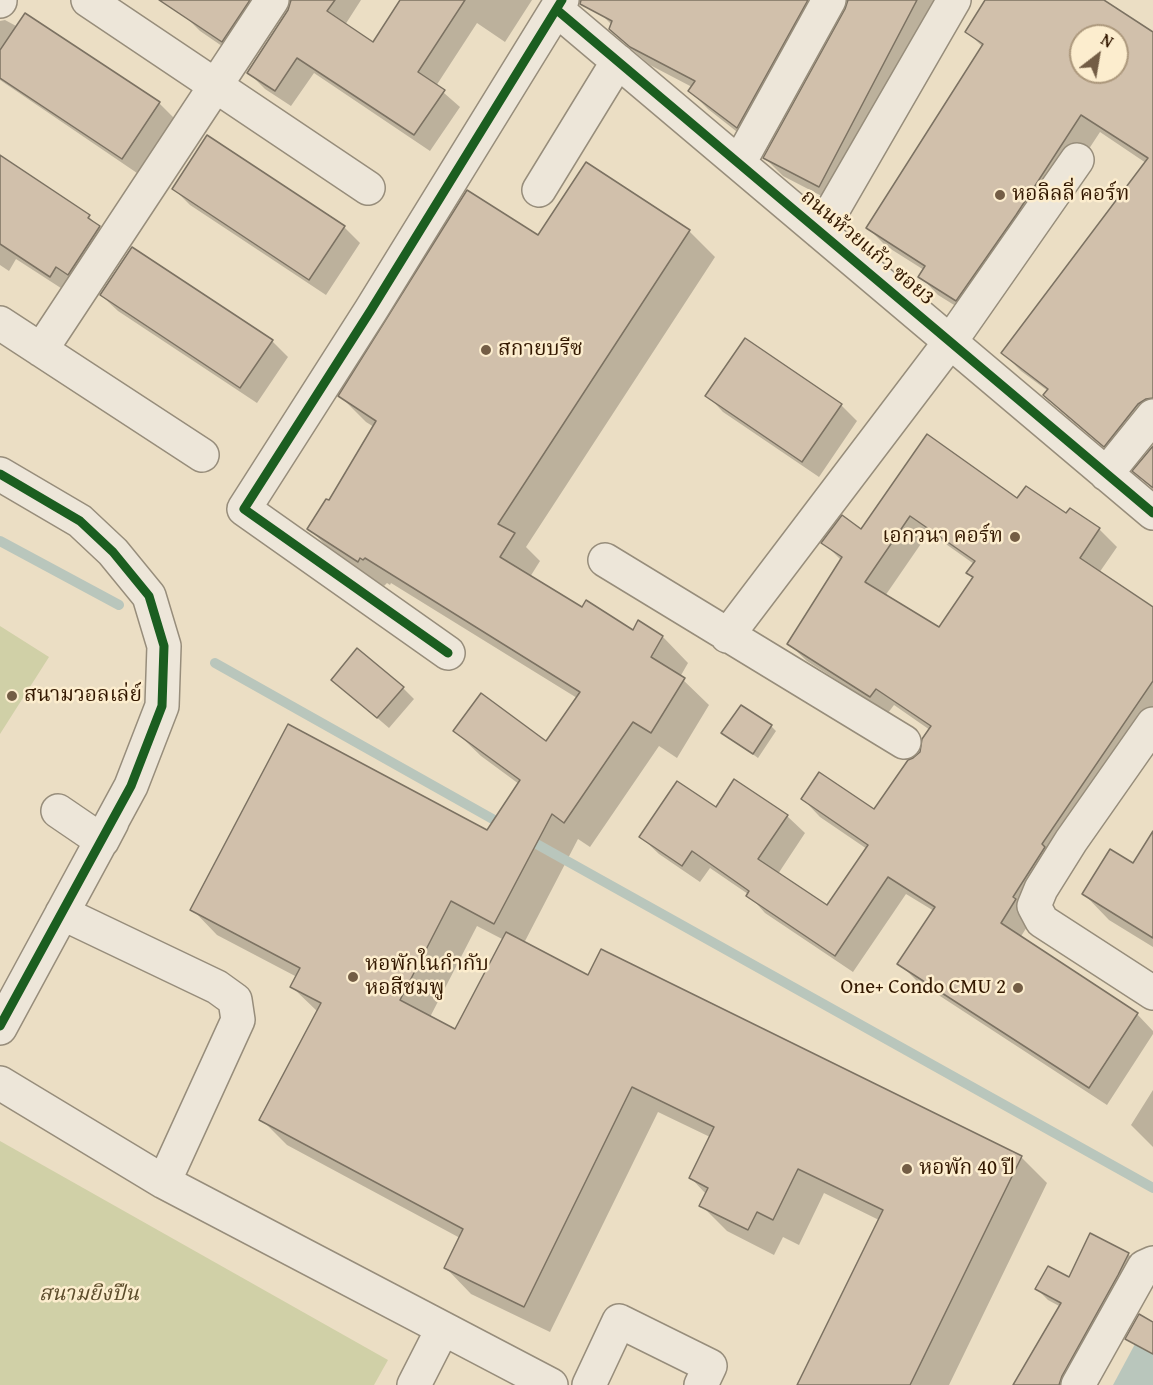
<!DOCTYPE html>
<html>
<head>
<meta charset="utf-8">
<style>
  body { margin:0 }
  #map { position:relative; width:1153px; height:1385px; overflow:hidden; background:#ebdec4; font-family:"Gentium Book Plus",serif }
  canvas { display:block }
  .north { position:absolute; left:1069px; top:24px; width:60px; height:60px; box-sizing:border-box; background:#fcedce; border:2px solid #ac987c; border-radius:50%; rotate:31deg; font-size:16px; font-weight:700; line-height:24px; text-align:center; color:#331800 }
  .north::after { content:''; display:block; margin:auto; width:21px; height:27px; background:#735d45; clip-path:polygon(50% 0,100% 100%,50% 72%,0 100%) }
</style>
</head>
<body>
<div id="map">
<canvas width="1153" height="1385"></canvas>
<div class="north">N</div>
</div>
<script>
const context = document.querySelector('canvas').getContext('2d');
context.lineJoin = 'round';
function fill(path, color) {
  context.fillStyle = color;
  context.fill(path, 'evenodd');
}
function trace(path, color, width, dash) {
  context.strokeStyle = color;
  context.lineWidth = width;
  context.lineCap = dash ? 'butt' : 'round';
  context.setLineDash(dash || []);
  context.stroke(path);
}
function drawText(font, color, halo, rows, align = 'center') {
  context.font = font + ' "Gentium Book Plus","Noto Serif Thai",serif';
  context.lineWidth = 5;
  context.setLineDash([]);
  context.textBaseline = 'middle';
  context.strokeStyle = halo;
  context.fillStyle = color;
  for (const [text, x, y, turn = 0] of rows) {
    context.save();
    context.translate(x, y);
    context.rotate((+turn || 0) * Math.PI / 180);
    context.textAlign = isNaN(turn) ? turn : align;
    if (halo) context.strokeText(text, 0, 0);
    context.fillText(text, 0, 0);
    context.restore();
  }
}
fill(new Path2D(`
  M0,626L49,657L0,734Z
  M0,1141L388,1360L374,1385H0Z`), '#d0d0a7');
fill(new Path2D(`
  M1135,1344L1153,1354V1385H1113Z`), '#b9c6bc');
fill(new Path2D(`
  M193,0H279L238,57L200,31L184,15Z
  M292,0H361L345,25L374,44L402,0H532L505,42L477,23L436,86L460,107L430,151L314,73L291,106L265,89L248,72L289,10Z
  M608,0H844L755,146L708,109L690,91L692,87L650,65L629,47L610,29L612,25L601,14Z
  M849,0H945L837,204L783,176L765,158L847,10Z
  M987,0H1101L1153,34V427L1123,464L1063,413L1045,395L1048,391L1021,371L1003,353L1146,163L1100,132L1034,233L975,318L938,295L920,276L924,270L886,246L868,228L983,47L967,32ZM1081,36H1117V72H1081Z
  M5,20L159,103L174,118L137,173L0,80V21Z
  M208,137L344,227L360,243L326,295L190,205L174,189Z
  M5,160L89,217L116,243L67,292L16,259L9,271L0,265V168Z
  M689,231L715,257L526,547L540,561L530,577L582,609L633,632L639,622L663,637L688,663L680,677L709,705L677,758L659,746L590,847L578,839L524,943L588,977L601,951L1021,1157L1047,1183L949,1385H798L879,1220L824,1193L799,1245L783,1237L774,1255L727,1231L701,1205L706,1194L691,1178L710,1137L658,1112L550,1332L471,1294L446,1268L460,1238L287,1145L261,1119L318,1012L292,987L297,977L217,935L192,909L488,832L519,784L481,756L455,731L547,743L577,698L391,583L390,585L387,583L384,586L335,554L309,529L329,502L374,427L366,422L340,396L538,237ZM477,926L504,940L455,1031L430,1017Z
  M101,295L272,341L288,357L257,403L118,311Z
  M707,395L841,405L857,421L819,477L723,412Z
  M928,436L1018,500L1067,515L1070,510L1099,529L1117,547L1099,573L1153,609V724L1020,938L1137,1014L1153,1031V1034L1107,1105L917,981L899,963L934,911L906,894L853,972L765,913L748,894L710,868L700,882L659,854L641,837L717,809L787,816L805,833L778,874L828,907L867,849L820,817L803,799L875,811L921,753L930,730L894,705L888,713L807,661L789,644L842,561L823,542L861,531ZM929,532L974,564L968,573L974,578L939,629L885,596Z
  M333,680L403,688L414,699L389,728Z
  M771,726L776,731L758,758L723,733Z
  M1153,834V947L1109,920L1084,894L1133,865Z
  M1153,1090V1147L1131,1125Z
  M1128,1254L1139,1265L1073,1385H1018L1061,1307L1048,1300L1037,1289L1069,1279Z`), '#0003');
trace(new Path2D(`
  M0,541L119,605
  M215,663L505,826
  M524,837L1153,1188`), '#b9c6bc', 10);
const building = new Path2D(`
  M159,0H250L222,42Z
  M291,0H335L327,11L373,42L400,0H465L418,72L445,90L414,135L297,58L275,91L247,73L288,10Z
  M581,0H808L737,128L688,91L695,81L630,47L609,29L612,21L580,4Z
  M848,0H917L819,187L763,158L845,9Z
  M985,0H1104L1153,32V398L1146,399L1138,404L1104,447L1043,395L1048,389L1001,353L1148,158L1081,115L1016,215L956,301L918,277L925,266L866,228L983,44L965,32ZM1081,36H1117V72H1081Z
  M25,13L160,102L122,159L0,78V50Z
  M207,135L345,226L309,280L172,189Z
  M0,155L90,215L88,218L100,226L68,275L56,267L50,277L0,244Z
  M586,162L690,230L498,524L515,533L500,557L582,607L586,600L633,630L638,620L663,636L651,657L685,678L651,733L633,722L564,823L552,814L494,924L451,901L400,1000L455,1029L506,932L588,975L601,949L1022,1156L910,1385H797L883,1210L798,1169L773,1220L757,1212L748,1230L699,1206L708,1188L689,1178L714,1127L632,1087L524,1307L444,1268L463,1229L259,1120L321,1003L290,987L300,968L190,910L288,724L487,830L520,780L453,731L481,693L546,741L580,692L365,558L363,560L360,558L358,562L307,529L326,499L329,500L376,421L338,396L467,190L538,235Z
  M132,247L273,340L240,388L100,295Z
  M745,338L842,404L802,462L705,396Z
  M927,434L1017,498L1026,486L1066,513L1070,508L1100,528L1080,558L1153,607V681L1042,844L1045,847L1013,897L1016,899L1001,923L1138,1013L1089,1088L897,964L935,907L888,877L835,956L746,896L749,891L692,851L682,866L639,837L677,781L716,807L734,779L788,815L758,859L827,905L868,845L801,799L819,772L874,809L908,760L913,758L920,752L922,739L931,726L876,689L870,697L787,644L842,557L821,543L842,515L861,529ZM910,516L975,561L966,573L973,577L939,627L865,582Z
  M1153,446V488L1132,471Z
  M357,648L404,687L377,718L331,680Z
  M741,705L772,725L753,754L721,733Z
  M1153,831V938L1082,894L1110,849L1133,863Z
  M1090,1233L1129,1253L1118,1275L1062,1376L1059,1385H1013L1061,1303L1035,1289L1048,1266L1069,1277Z
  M1139,1314L1153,1322V1354L1125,1339Z`);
fill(building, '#d1c0ab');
trace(building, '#7c7262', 1.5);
const minor = new Path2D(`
  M88,0L368,188
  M0,1V0
  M557,10L1153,513
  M739,163L829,0
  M539,190L618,61
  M820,232L954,0
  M0,323L202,455
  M41,350L272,0
  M0,474L80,521L113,552L149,596L164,646L162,706L131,786L0,1028
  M1106,474L1153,416
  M605,560L904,742
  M727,636L950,342L1077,160
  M448,653L244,509L371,310L562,0
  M1153,724L1071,841L1041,889L1034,906L1042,921L1153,993
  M58,811L102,841L112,822
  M62,913L217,987L235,1000L238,1020L164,1182
  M0,1083L164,1182L551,1385
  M414,1385L441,1332
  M589,1385L619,1321L710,1366L701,1385
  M1078,1385L1144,1267L1153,1263`);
trace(minor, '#978d7b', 36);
trace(minor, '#ede6d9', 33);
trace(new Path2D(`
  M557,10L1153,513
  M0,474L80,521L113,552L149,596L164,646L162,706L131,786L0,1026
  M448,653L244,509L371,310L562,0`), '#1b5e20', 9);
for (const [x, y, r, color] of [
  [1000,195,6,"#735d45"],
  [486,350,6,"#735d45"],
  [1015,537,6,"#735d45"],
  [12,696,6,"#735d45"],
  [353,977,6,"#735d45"],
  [1018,988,6,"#735d45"],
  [907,1169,6,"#735d45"]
]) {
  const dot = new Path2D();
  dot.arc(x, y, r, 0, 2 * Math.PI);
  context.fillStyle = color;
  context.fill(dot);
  trace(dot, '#fcedce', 2);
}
drawText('21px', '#331800', '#fcedce', [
  ["หอลิลลี่ คอร์ท",1012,195],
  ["สกายบรีซ",498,350],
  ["เอกวนา คอร์ท",1003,537,"right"],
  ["สนามวอลเล่ย์",24,696],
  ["หอพักในกำกับ",365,965],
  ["หอสีชมพู",365,989],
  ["One+ Condo CMU 2",1006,988,"right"],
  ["หอพัก 40 ปี",919,1169]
], 'left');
drawText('21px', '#331800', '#fcedce', [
  ["ถนนห้วยแก้ว ซอย3",867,248,40]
]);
drawText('italic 21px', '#5c4c2b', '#fcedce', [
  ["สนามยิงปืน",89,1295]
]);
</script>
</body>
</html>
